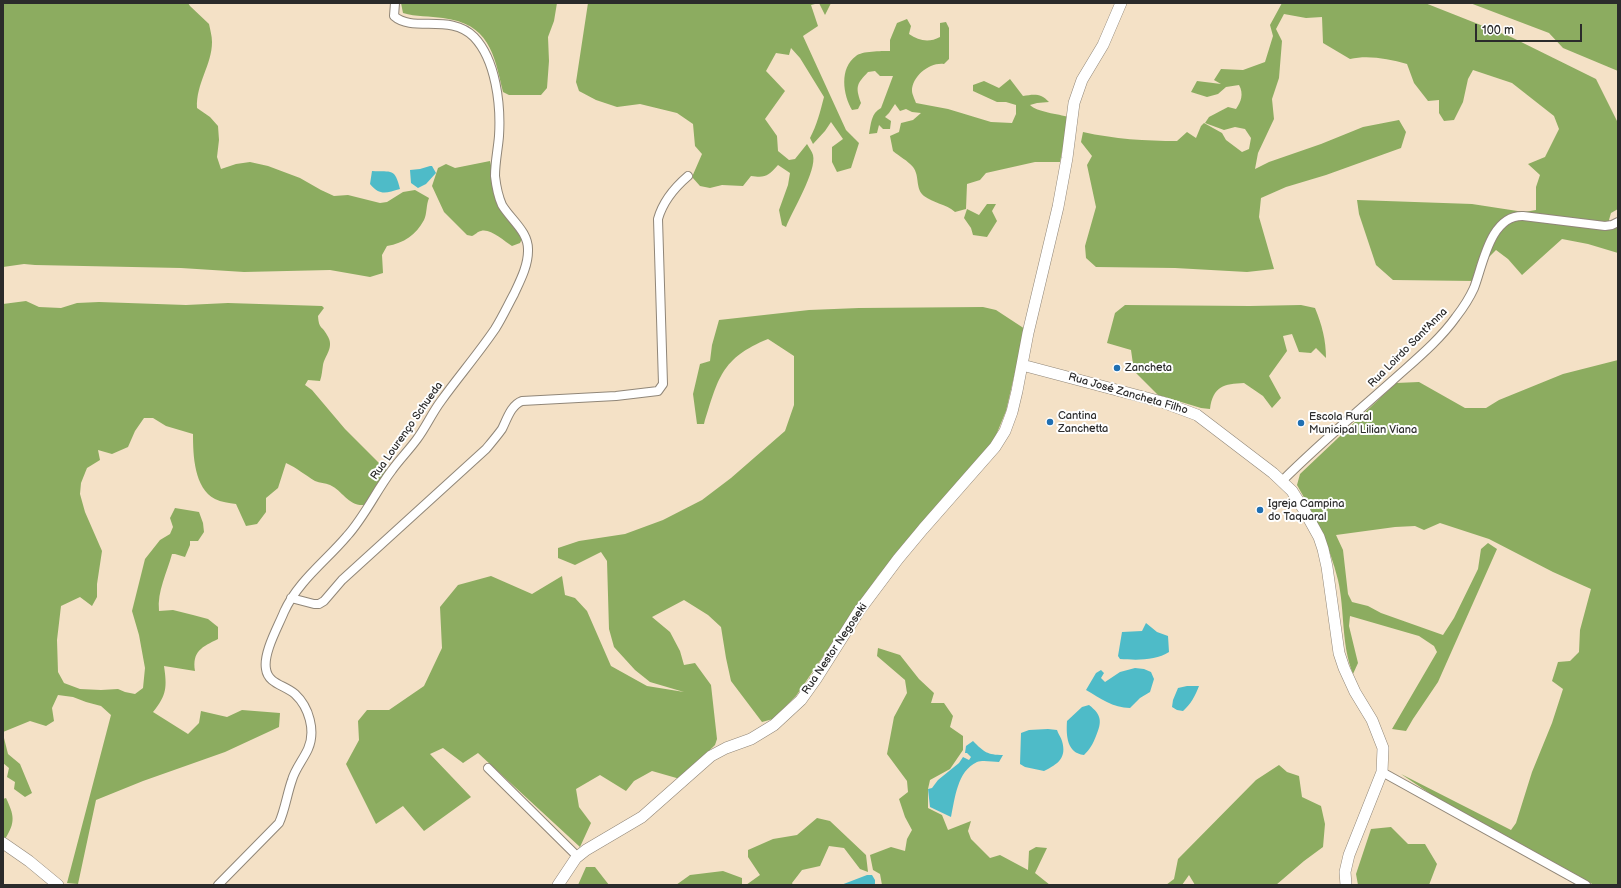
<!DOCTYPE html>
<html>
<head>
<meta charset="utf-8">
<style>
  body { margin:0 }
  #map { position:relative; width:1621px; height:888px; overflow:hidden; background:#f4e1c6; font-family:"Balsamiq Sans",sans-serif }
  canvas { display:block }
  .frame { position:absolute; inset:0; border:4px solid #2b2b2b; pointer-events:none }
  .scale { position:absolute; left:1475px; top:24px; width:107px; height:18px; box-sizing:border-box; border:2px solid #2b2b2b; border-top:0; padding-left:5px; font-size:12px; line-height:14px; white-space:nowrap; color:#2b2b2b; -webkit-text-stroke:3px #fff; paint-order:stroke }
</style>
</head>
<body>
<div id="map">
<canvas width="1621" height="888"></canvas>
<div class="frame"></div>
<div class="scale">100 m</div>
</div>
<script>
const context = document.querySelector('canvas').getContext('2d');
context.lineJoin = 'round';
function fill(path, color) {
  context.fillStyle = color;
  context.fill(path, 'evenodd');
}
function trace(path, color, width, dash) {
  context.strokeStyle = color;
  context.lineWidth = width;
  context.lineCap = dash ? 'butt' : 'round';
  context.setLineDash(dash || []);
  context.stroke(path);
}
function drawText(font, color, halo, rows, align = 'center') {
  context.font = font + ' "Balsamiq Sans",sans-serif';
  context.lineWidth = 4;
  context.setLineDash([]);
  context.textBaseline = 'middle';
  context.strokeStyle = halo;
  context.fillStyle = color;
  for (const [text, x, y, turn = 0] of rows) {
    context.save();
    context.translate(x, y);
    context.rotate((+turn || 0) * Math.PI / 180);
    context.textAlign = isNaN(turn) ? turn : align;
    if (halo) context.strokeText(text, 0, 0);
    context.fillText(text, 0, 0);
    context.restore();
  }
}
fill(new Path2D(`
  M3,3H188L190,6L209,24C210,29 212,36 212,42C212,65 196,83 197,108L210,117L218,126L219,140L217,157L221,169L236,164L250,162L268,166L300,178L321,190L334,196L348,195L380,203L387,202L403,192L415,190L429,198C426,205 427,214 424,220C416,235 404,243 387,246L382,255L383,273L370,277L330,270L244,272L181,268L35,265L24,264L3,267Z
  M401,3H557L554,21L548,37L549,61L547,88L541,95H509L503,92C494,53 489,24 443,18C430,16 416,17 403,13Z
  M588,3H831L825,15L819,3L811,5L818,26L803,36L846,130L859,143L851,168L837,172L832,162V147L843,139L831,122L825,131L813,144L810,138C817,125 820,112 824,97L800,58L791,48L789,55L776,53L766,71L785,91L765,119L777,136L778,151L789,160L795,159L807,144C809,148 812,151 813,155C817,171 792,211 786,227L782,225L779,210L788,185L790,173L778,165C768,176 766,178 751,176L743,186L722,185L710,188L700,186L692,177L702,154L695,146L693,124L677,113L640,104L617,107L596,100L579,91L576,82Z
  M1282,3H1425L1511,37L1596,79L1618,123V209L1611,213L1609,220L1613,229L1618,224V253L1588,244L1562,239L1522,275L1508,259L1496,250L1483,263L1474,281L1393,280L1376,265L1359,214L1357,200L1472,204L1524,212L1536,210V187L1540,175L1528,164L1545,157L1559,129L1554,116L1512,83L1473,70L1468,79L1463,102L1454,120L1444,121L1439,113V100L1428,101L1414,83L1407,64C1388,59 1369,55 1350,59L1323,43L1322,17L1306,18L1284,14L1276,29L1282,41L1279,78L1272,99L1274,119L1258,153L1255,169L1269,162L1321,144L1363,127L1399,120L1406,132L1401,148L1326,175L1286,187L1261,198L1259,217L1274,269L1247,272L1175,268L1096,267L1086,258L1085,246L1096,207L1087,165L1092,156L1081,142L1083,132C1114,139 1146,141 1177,141L1187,132L1196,138L1201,126L1204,123L1222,133L1226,140L1242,152L1249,149L1251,138L1245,129L1235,127L1224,130L1205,123L1209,117L1228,107L1236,109C1241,102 1244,94 1239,85L1226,87L1218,94L1207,97L1191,92L1197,81L1221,84L1214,80L1221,69L1243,70L1265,62L1273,36L1270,25Z
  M1470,3H1618V71L1563,48L1549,33Z
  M907,19L911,26L909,34C919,41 929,43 940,37V23L946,22L949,28V59L944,64C930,62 912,76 912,91C912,94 915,100 916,103L948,109L991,122L1012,123L1016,114V105L1006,102H997L973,91V85L984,81L999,88L1010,79L1023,96C1034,94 1041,93 1049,102L1037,103L1030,105C1037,112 1058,114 1069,117L1060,162H1035L986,173L980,180L967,184L966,209L955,212C946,204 933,203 924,196C915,189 920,176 913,167C908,161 899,156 893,151L890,136L899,132L901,123L913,120L921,113L912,112L906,109L900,111L895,104L889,113L885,117L891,121L890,129H883L879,125L877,133L869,134C871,124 871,113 881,108L893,76H880L875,71L868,72C857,84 855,86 861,103L858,109L852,110C843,95 839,68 856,56C862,51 881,51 890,51V40L897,23Z
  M490,161C495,186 508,217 522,239L520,243L512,246C504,241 490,228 481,231C478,231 475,235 472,236L467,235L444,212L432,186L438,168L446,164L455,168Z
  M987,204H996L992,211L997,221L987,237L973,235L971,228L964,218L967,209L979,215Z
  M26,301L39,307L61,308L77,303L99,302L186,305L228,303L322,306L324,308L318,316C319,330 322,325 327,335C335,347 325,355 323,365C322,371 322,375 320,381L308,380L305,385L312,390L345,429L388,472L364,505C348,506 343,491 330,485C325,483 320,483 315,481C305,475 297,468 286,463L278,488L266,498V512L257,524L246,526L236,504C229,503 221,502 215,499C194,488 193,455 193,434L166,426L153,418H144L135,431L128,447L112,454L98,450L100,460L87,468L81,483L80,494L85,512L102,551L97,584V597L92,606L80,597L61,606L57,640L58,672L64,683L80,689L101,690L118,689L125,692L135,694L143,688L145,668L139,635L132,611L145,559L160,540L170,534L173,527L170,518L175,508L199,512L203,523L204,532L198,541H190V545L185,557L175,554H172C167,573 157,591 159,611L173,610L193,615L208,619L218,627V639C202,647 192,651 195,671L164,666C167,687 167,695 153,712L188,734L199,723L201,711L227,717L242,710L280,713L279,727L225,752L143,781L96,800L78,884L67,883L111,715L101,706L86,702L73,697L58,695L52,708L54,721L46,726L30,721L3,732V304Z
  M1125,305L1250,306L1301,305L1315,308C1322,325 1326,340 1326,358L1316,348L1311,353L1299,352L1292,334L1283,336L1287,351L1269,376L1281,398L1272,408L1263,396L1244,383C1224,384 1213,386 1210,409L1201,408L1158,395L1134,371L1131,350L1107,343L1115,313Z
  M983,307L996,310L1025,329L1006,411L992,445L878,576L796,696L773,719L762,722L731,681L726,658L721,627L708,615L684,600L652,617L670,632L680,651L684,665L695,663L711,685L717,739L715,745L680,779L652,771L634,781L626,791L600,775L576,789L579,807L591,823L580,847L478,753L463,763L443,748L430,754L471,797L424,831L403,806L376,824L346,764L359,740L358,721L367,710H389L424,686L442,648L440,607L458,585L491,576L532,594L562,576L565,595L575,598L587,611L611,666L647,686L684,692L650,682L635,670L614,647L609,629L607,561L601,552L575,565L558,558V548L579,541L625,534L663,520L702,500L731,478L785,431L794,405V356L768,339C721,358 718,379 704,424H697L693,394L700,364L710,361L712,345L719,320L809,310L859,308Z
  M1618,360V885H1594L1438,799L1401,774L1511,830L1516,823L1532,772L1552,723L1563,689L1552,681L1558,662L1570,661L1579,652L1580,630L1591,589L1553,572L1489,539L1440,523L1424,530L1415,526L1395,527L1336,535L1343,550L1348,594L1352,602L1368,606L1381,613L1443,635L1454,618L1478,569L1481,549L1488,543L1497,549L1438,682L1413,719L1406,731L1392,729L1437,652L1434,646L1419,636L1350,616L1349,626L1358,663L1353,674C1341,644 1345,611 1338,580C1330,546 1314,515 1297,485L1300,474L1396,383L1419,382L1465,408H1486L1499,400L1563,374Z
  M878,648L900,655L919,679L934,693L931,703H944L953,716L950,727L963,736V750L950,769L930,780L928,789V808L942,815L948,830L971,821L968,831L971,839L990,858L1000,855L1028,870L1029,851L1036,847L1047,848L1035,873L1050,885H882L880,874L873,870L870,855L891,847L905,851L907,839L912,830L905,817L899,799L908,792L907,781L887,754L894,717L907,693L905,680L877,656Z
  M3,734L8,754L20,764L32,793L25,797L14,789L15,782L7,777L9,768L3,763Z
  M1279,765L1287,772L1299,776L1302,797L1321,806L1325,824L1323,847L1304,861L1276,885H1195L1189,875L1182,885H1166L1174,879L1178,859L1256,780Z
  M6,798C14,815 16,822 5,839L3,837V799Z
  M817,818L830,821L866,855L868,872L860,869L844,848L829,846L820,866L802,870L792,883L793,885H746L760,875L748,857V850L773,839L797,835Z
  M1391,827L1408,844H1425L1437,864L1429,885H1358L1356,874L1371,829Z
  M586,867H595L609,885H578Z
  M723,871L742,878V885H676L690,875Z`), '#8cac60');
fill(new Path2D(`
  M430,166H432L436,173L426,184L418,188L411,183L410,170L420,169Z
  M372,171C392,172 395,168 400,189C386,193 380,196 370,184Z
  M1146,623L1157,632L1168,636L1169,652C1156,661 1135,660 1120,659L1118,656L1122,632L1142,631Z
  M1135,668L1144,669L1151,672L1154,679L1150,692L1140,698L1130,708C1113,708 1100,698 1086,690L1096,673L1101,670L1104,673L1101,678L1105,682L1120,672Z
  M1187,686H1199C1195,696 1191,704 1183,711L1177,710L1172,707L1173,700L1178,688Z
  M1089,705C1102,715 1102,722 1096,736C1093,744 1090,749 1084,755C1067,753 1066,736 1067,721L1082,707Z
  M1048,729L1057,730C1058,734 1061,737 1062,741C1067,758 1058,764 1044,771L1025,767L1020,764L1021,733L1029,730Z
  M973,741C984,752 987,755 1003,755L999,762C993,762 983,760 977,762C957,771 955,799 951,817L930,807L928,789L932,788L938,780L959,763L963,757L969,760L971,757L967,753H965L966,746Z
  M867,875H872L875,880V885H841Z`), '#4ebbc8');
const minor = new Path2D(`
  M1282,481C1317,446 1355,414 1392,381C1414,361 1439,341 1456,317C1463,308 1469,299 1474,288C1483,265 1490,215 1523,216L1605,226L1612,225L1618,222
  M291,598L314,604H319L324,601L342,580L486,449C491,443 497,436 502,429C507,419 511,405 522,401L616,396L658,391L663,384L658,219C663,201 674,188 688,176
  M488,768L578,857
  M1382,772L1586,885
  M218,885L279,823C285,810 287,794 292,780C295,769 303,760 308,749C316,731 309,707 295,694C285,685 268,684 266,669C263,653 278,627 284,612C298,581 326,561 347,536C365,516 376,491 392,470C400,459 409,450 417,439C426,427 432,413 441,401C459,376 478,354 495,329C502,318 508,305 514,294C520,281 528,266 528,251C529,232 511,220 502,205C498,196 496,185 495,176C495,162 498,149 499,136C501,105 496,60 474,37C451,13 413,33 394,16L395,3`);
const tertiary = new Path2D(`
  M1022,365L1162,402L1197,415L1273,473L1292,491L1304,510L1319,537L1323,549L1327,567L1339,653L1344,668L1355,692L1372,720L1383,748L1382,772L1349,855L1345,872L1346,885
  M3,843L29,861L58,885
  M558,885L576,858L586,850L642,817L711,756L726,748L751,739L774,725L801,700L816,679L859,611L898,559L923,529L995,447L1005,431L1012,412L1017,391L1028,333L1058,207L1067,158L1074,103L1082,80L1103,45L1121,3`);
trace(minor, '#908678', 10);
trace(tertiary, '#908678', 12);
trace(minor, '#fff', 8);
trace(tertiary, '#fff', 11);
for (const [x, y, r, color] of [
  [1117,368,4,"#1f6fb2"],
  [1050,422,4,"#1f6fb2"],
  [1301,423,4,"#1f6fb2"],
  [1260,510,4,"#1f6fb2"]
]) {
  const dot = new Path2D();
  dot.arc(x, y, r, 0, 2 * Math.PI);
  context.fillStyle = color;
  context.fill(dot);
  trace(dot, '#fff', 1.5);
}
drawText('11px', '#2b2b2b', '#fff', [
  ["Rua Loirdo Sant'Anna",1408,348,-45],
  ["Rua José Zancheta Filho",1128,394,16],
  ["Rua Lourenço Schueda",407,431,-55],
  ["Rua Nestor Negoseki",835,649,-56]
]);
drawText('11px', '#2b2b2b', '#fff', [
  ["Zancheta",1125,368],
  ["Cantina",1058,416],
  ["Zanchetta",1058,429],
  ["Escola Rural",1309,417],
  ["Municipal Lilian Viana",1309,430],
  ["Igreja Campina",1268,504],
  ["do Taquaral",1268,517]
], 'left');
</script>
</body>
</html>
